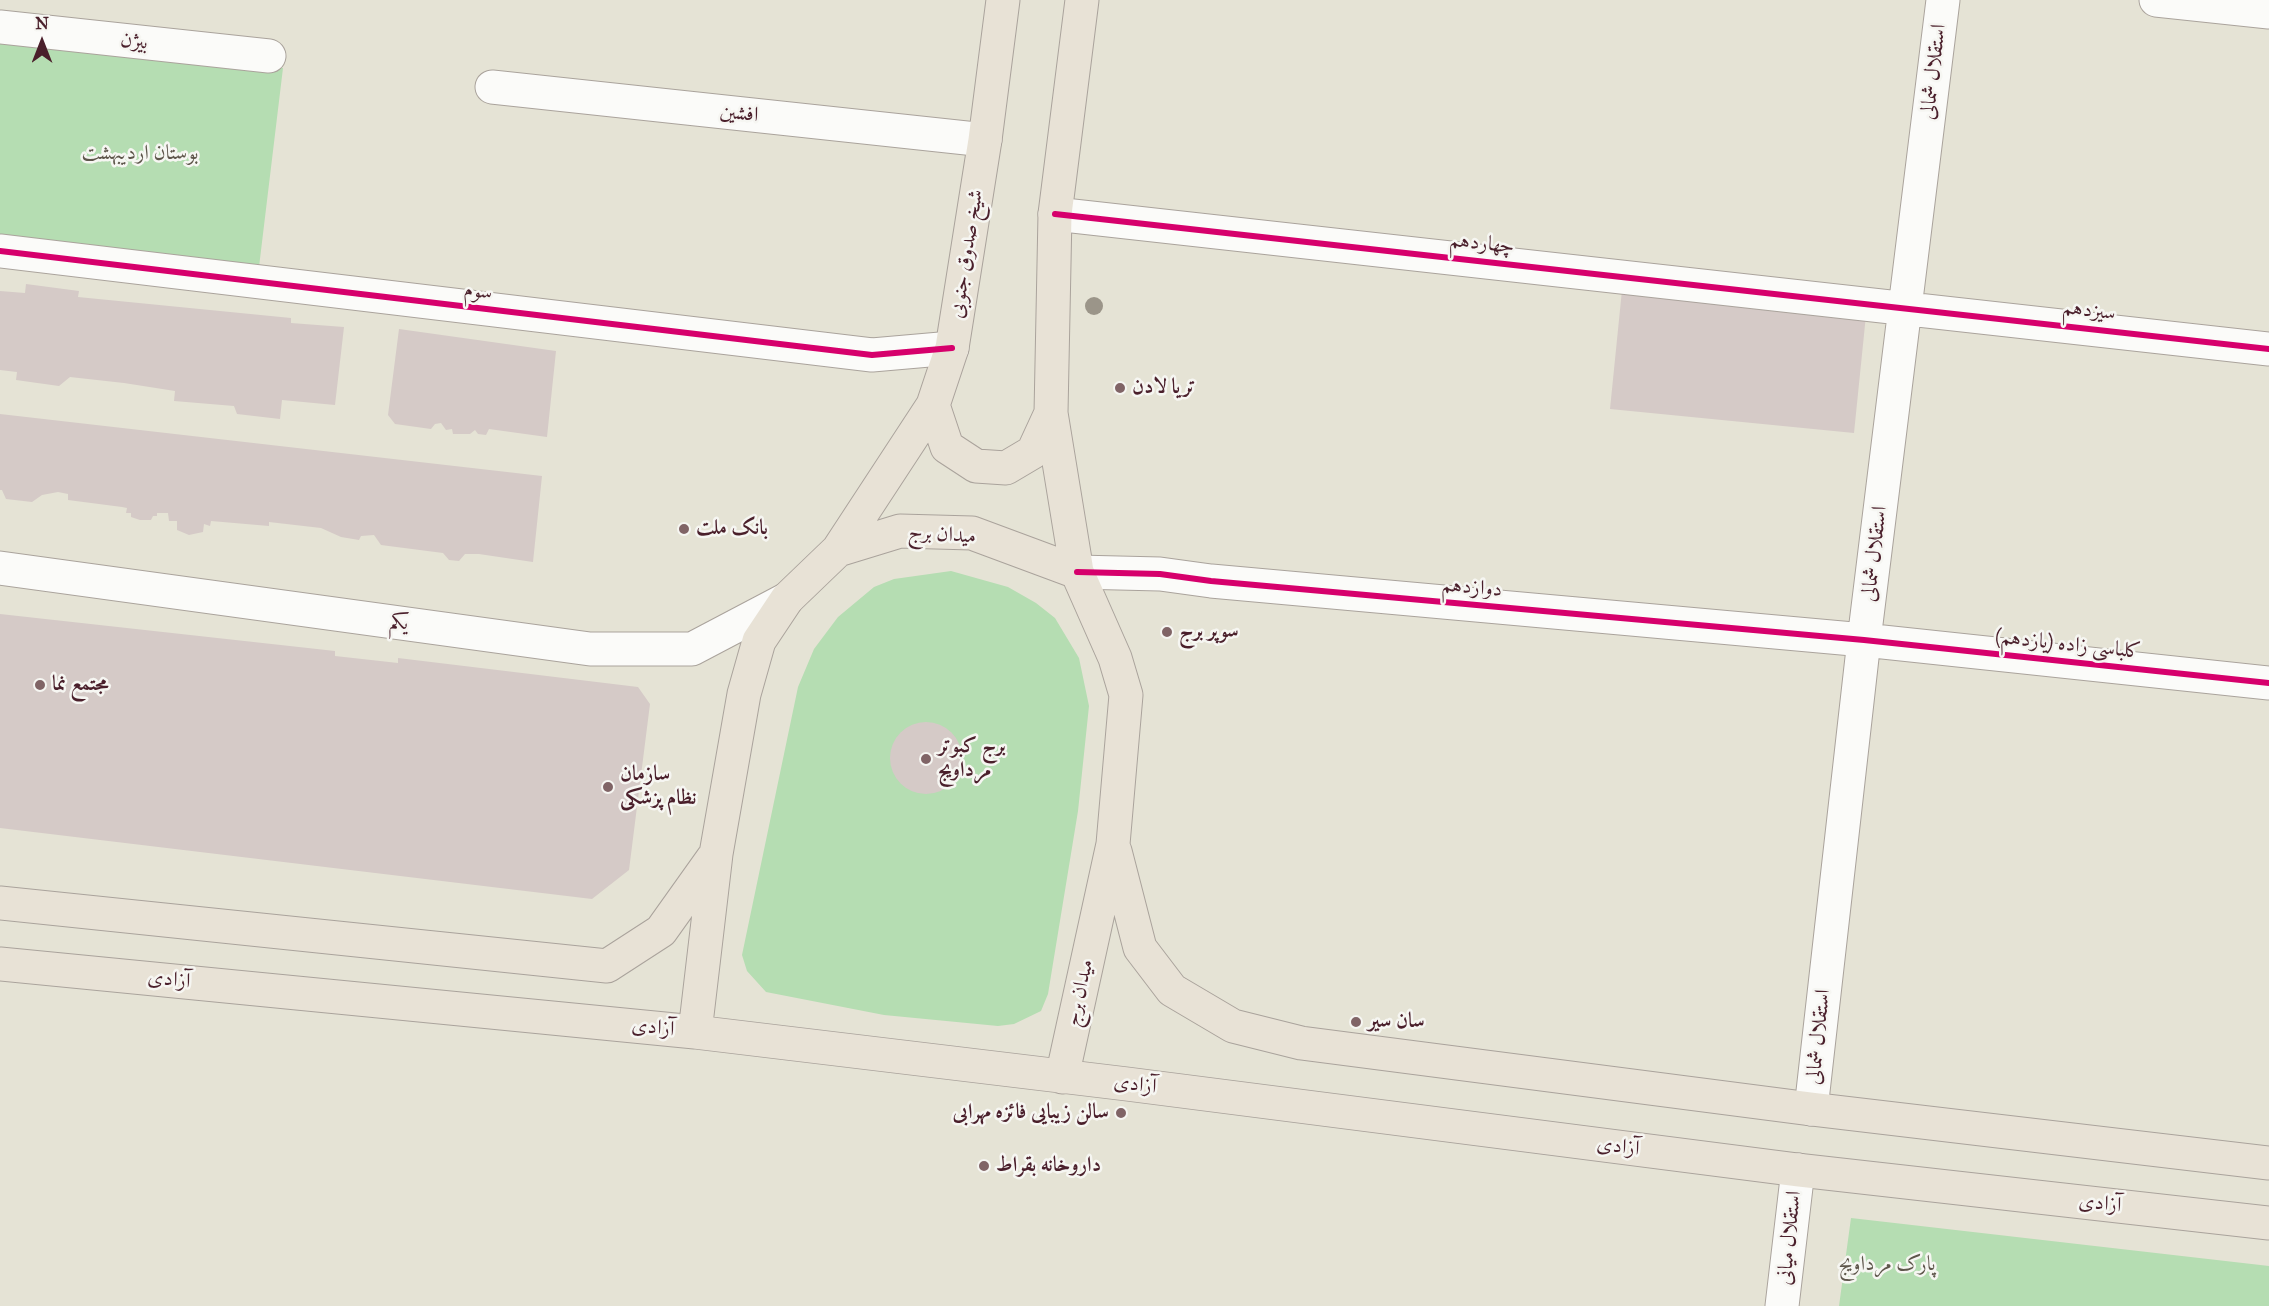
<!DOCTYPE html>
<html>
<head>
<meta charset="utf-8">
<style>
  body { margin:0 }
  #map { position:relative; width:2269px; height:1306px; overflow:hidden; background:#e5e3d5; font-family:"IM FELL Great Primer",serif }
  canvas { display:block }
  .north { position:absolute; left:12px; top:12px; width:60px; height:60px; -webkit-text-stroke:4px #f6f6f2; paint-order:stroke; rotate:0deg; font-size:16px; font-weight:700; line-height:24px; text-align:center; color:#4a1f2b }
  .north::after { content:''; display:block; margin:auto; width:21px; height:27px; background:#4a1f2b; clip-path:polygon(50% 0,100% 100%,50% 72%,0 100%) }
</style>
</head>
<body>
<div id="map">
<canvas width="2269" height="1306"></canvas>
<div class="north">N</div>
</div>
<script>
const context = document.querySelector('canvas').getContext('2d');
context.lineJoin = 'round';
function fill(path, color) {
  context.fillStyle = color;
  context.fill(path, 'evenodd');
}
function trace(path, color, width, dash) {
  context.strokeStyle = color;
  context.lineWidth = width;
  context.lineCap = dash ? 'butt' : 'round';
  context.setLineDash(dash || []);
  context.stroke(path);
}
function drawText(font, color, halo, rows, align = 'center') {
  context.font = font + ' "IM FELL Great Primer",Amiri,serif';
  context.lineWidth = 5;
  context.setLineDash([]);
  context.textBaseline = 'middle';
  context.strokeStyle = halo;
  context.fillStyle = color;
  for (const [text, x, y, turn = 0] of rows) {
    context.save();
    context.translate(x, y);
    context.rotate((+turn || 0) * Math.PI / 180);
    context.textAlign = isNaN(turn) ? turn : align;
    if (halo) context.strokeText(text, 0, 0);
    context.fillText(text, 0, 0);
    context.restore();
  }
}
fill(new Path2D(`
  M0,39L283,68L259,267L0,239Z
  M951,571L1008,587L1036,603L1055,618L1079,658L1089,706L1078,811L1048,994L1041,1011L1014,1024L998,1026L884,1015L766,992L747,971L742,955L798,687L814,649L838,617L874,587L894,579Z
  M1851,1218L2269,1266V1306H1839Z`), '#b5ddb2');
fill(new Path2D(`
  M26,284L79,291L78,297L291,318V323L344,327L335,405L282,400L280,419L237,414L234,406L174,401L175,391L124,383L70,377L59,386L16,380L17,372L0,370V291L25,293Z
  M1622,290L1866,315L1854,433L1610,409Z
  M399,329L556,351L547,437L489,429L486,435L478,434L475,430L470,434H453L452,429L446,430L441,423L435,424L431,429L395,424L388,415Z
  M0,414L542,476L533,562L479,554H465L459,561L449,560L443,553L381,545L374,535L361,536L359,540L341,537L321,528L269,522V526L211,521L210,526L204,524L203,532L189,535L177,530V521H169L168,513H157V516H153L151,520H140L131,517V513H126L127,508L122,507L68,500V494L58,492L42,495L32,502L6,499L2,490H0Z
  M0,614L335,651V656L398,663V658L638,687L650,704L629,870L592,899L0,828Z
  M890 758a36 36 0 1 1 72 0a36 36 0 1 1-72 0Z`), '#d5cac7');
const minor = new Path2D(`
  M2156,0L2269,12
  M0,27L269,56
  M492,87L985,140
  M1055,214L2269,349
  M0,251L872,355L952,348
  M0,568L590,649H692L787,599
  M1077,572L1160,574L1211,581L1864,640L2269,683
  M1811,1109L1864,640L1943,0
  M1782,1306L1798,1170`);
const major = new Path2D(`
  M933,405L947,447L976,466L1006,468L1033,452L1051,413
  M838,550L933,405L952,348L985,140L1003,0
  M1077,572L1051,413L1055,214L1082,0
  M1115,851L1140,948L1172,990L1233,1026L1301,1043L1811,1109L2269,1163
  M0,903L607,966L661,931L713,858
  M0,964L695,1032L1127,1084L1798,1170L2269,1223
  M695,1032L716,854L744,694L759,641L787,599L838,550L900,531L972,533L1077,572L1115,658L1126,695L1113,844L1062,1077`);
trace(minor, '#aaa39c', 35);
trace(major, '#aaa39c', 35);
trace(minor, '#fbfbf9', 33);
trace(major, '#e8e2d6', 33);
trace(new Path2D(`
  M1055,214L2269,349
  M0,251L872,355L952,348
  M1077,572L1160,574L1211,581L1864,640L2269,683`), '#d6006c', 6);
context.fillStyle = '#9b9589';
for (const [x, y] of [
  [1094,306]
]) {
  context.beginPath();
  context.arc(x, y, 9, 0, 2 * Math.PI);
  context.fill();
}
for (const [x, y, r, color] of [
  [1120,388,6,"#806466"],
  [684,529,6,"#806466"],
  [1167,632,6,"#806466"],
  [40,685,6,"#806466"],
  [926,759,6,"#806466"],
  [608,787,6,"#806466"],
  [1356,1022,6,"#806466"],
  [1121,1113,6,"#806466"],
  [984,1166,6,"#806466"]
]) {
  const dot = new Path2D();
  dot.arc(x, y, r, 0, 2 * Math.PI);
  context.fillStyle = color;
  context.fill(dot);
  trace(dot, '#f6f6f2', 2);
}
drawText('21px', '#4a1f2b', '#f6f6f2', [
  ["بیژن",134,42,6],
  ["استقلال شمالی",1934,72,-83],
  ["افشین",739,114,6],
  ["چهاردهم",1482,244,6],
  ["شیخ صدوق جنوبی",967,254,-81],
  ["سوم",478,292,7],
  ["سیزدهم",2089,311,7],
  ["میدان برج",942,535,4],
  ["استقلال شمالی",1875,554,-83],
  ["دوازدهم",1472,588,5],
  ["یکم",399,623,8],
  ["کلباسی زاده (یازدهم)",2068,645,6],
  ["آزادی",169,980,6],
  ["میدان برج",1080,993,-77],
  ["آزادی",653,1028,6],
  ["استقلال شمالی",1819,1037,-84],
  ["آزادی",1135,1085,7],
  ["آزادی",1618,1147,7],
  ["آزادی",2100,1204,6],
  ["استقلال میانی",1790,1238,-84]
]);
drawText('21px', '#5e564b', '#f6f6f2', [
  ["بوستان اردیبهشت",140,154],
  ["پارک مرداویج",1887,1265]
]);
drawText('bold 21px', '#4a1f2b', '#f6f6f2', [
  ["تریا لادن",1132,388],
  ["بانک ملت",696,529],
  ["سوپر برج",1179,632],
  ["مجتمع نما",52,685],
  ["برج کبوتر",938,747],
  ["مرداویج",938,771],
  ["سازمان",620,775],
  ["نظام پزشکی",620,799],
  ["سان سیر",1368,1022],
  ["سالن زیبایی فائزه مهرابی",1109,1113,"right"],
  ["داروخانه بقراط",996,1166]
], 'left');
</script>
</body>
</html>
